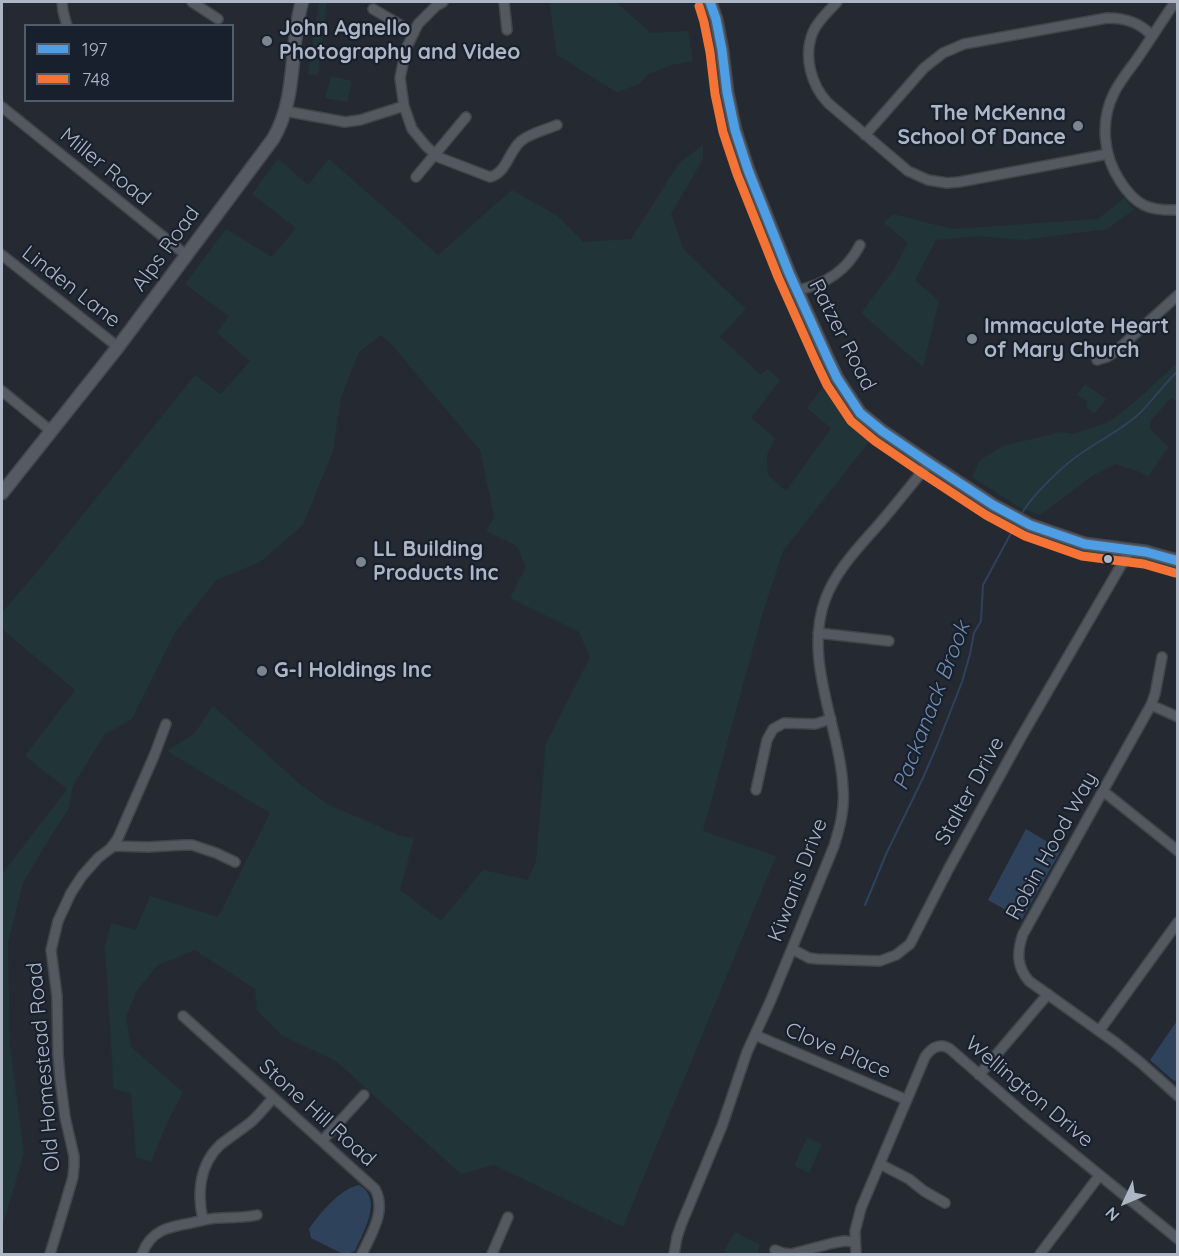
<!DOCTYPE html>
<html>
<head>
<meta charset="utf-8">
<style>
  body { margin:0 }
  #map { position:relative; width:1179px; height:1256px; overflow:hidden; background:#252a32; font-family:Quicksand,sans-serif }
  canvas { display:block }
  .frame { position:absolute; inset:0; border:3px solid #acb6c5; pointer-events:none }
  .legend { position:absolute; left:24px; top:24px; width:210px; height:78px; box-sizing:border-box; background:#18202d; border:2px solid #535c6a; margin:0; padding:8px 10px; list-style:none; font-size:18px; color:#acb6c5 }
  .legend li { display:flex; align-items:center; gap:12px; height:30px }
  .legend b { width:30px; border:2px solid #535c6a }
  .north { position:absolute; left:1095px; top:1172px; width:60px; height:60px; -webkit-text-stroke:4px #18202d; paint-order:stroke; rotate:226deg; font-size:16px; font-weight:700; line-height:24px; text-align:center; color:#acb6c5 }
  .north::after { content:''; display:block; margin:auto; width:21px; height:27px; background:#acb6c5; clip-path:polygon(50% 0,100% 100%,50% 72%,0 100%) }
</style>
</head>
<body>
<div id="map">
<canvas width="1179" height="1256"></canvas>
<div class="frame"></div>
<ul class="legend">
<li><b style="height:8px;background:#4d9ee5"></b>197</li>
<li><b style="height:8px;background:#f57335"></b>748</li>
</ul>
<div class="north">N</div>
</div>
<script>
const context = document.querySelector('canvas').getContext('2d');
context.lineJoin = 'round';
function fill(path, color) {
  context.fillStyle = color;
  context.fill(path, 'evenodd');
}
function trace(path, color, width, dash) {
  context.strokeStyle = color;
  context.lineWidth = width;
  context.lineCap = dash ? 'butt' : 'round';
  context.setLineDash(dash || []);
  context.stroke(path);
}
function drawText(font, color, halo, rows, align = 'center') {
  context.font = font + ' Quicksand,sans-serif';
  context.lineWidth = 4.5;
  context.setLineDash([]);
  context.textBaseline = 'middle';
  context.strokeStyle = halo;
  context.fillStyle = color;
  for (const [text, x, y, turn = 0] of rows) {
    context.save();
    context.translate(x, y);
    context.rotate((+turn || 0) * Math.PI / 180);
    context.textAlign = isNaN(turn) ? turn : align;
    if (halo) context.strokeText(text, 0, 0);
    context.fillText(text, 0, 0);
    context.restore();
  }
}
fill(new Path2D(`
  M319,2H327L318,74L308,75Z
  M549,2H616L651,33L688,31L693,61L671,65L647,75L640,84L616,92L557,55Z
  M331,76L352,81L347,102L325,98Z
  M703,145V159L671,214L684,250L746,309L720,337L761,375L767,369L780,380L751,418L775,438L767,455L768,475L786,491L831,428L807,408L826,383L852,420L872,438L783,551L763,612L703,831L776,856L623,1227L494,1165L461,1174L336,1061L283,1036L257,1010L255,989L195,950L158,965L137,990L126,1017L131,1047L183,1092L167,1123L151,1162L136,1157L131,1093L114,1089L105,948L111,923L136,930L150,896L218,917L270,813L167,751L194,734L213,706L301,785L329,805L401,836L414,838L400,890L441,921L483,870L528,880L536,861L546,743L590,657L579,632L510,598L526,567L517,546L486,531L494,517L480,450L392,345L381,335L359,352L341,397L333,451L303,525L260,562L216,580L174,634L132,719L104,735L73,786L68,810L52,834L23,883L8,943L10,1047L24,1154L2,1227V874L67,789L25,756L75,690L2,629V612L32,578L195,375L221,394L250,361L217,333L229,316L185,284L226,229L272,257L296,228L252,194L278,159L308,185L329,159L438,255L512,190L556,215L583,242L631,239L679,163Z
  M1124,198L1134,210L1107,229L1022,240L977,236L936,240L915,280L939,301L923,367L861,313L892,272L908,243L884,223L893,214L952,229L1098,219Z
  M1177,363V402L1171,398L1150,422V429L1168,447L1148,477L1140,472L1115,464L1092,476L1040,515L1019,507L972,477L980,460L1003,446L1061,432L1073,434L1109,422L1137,400Z
  M1085,384L1106,399L1096,412L1093,413L1087,408L1086,405L1088,402L1077,395Z
  M807,1137L822,1144L809,1173L794,1166Z
  M735,1232L759,1244L758,1254H724L726,1247Z`), '#213438');
fill(new Path2D(`
  M1026,829L1061,850L1022,919L988,900Z
  M1177,1021V1080L1174,1081L1150,1060Z
  M359,1185C384,1199 363,1232 355,1251L347,1254H343L311,1238L309,1229C319,1214 341,1188 359,1185Z`), '#2f425c');
trace(new Path2D(`
  M1020,516C1032,495 1065,463 1086,450C1104,438 1124,428 1140,413C1153,400 1164,384 1178,371
  M865,905L887,852L923,778L938,743L962,682L970,654L974,633L981,621L983,585L1016,524`), '#2f425c', 2);
const minor = new Path2D(`
  M62,2L63,11L67,26
  M192,2L218,19
  M443,2L436,6L418,24L406,49L400,78L404,106L412,129L426,146L435,154L438,157L490,177C507,173 508,152 521,141C531,133 545,130 557,125
  M504,2L507,30
  M837,2C829,11 818,20 813,32C803,56 811,85 828,103L908,171L928,180L947,183L959,182L1108,154
  M1175,2C1162,21 1150,40 1137,59C1129,70 1120,81 1114,93C1100,121 1103,155 1120,181C1136,206 1149,211 1178,210
  M373,9L414,33
  M2,107L186,255
  M285,111L345,122L360,120L404,106
  M865,135L924,68L943,53L964,44L1107,18C1125,18 1140,22 1152,36
  M416,177L466,117
  M2,255L118,347
  M797,290C825,285 847,270 860,245
  M1097,360L1107,357L1115,352L1178,295
  M2,391L51,431
  M818,633L889,641
  M1162,657L1155,694L1151,705L1023,934C1017,951 1016,966 1029,981L1116,1043L1141,1063L1178,1096
  M1151,705L1178,717
  M756,790L767,740L773,729L784,723L815,724L831,719
  M1103,791L1178,851
  M112,846L148,847L183,845H192L216,853L235,862
  M792,949L809,958L817,959L880,961L896,955L910,944L949,868L1020,739L1130,550
  M183,1016L375,1189C387,1211 371,1234 362,1254
  M1099,1031L1178,922
  M755,1035L907,1100
  M979,1075L1048,994
  M322,1141L364,1095
  M880,1164L909,1179L924,1191L945,1203
  M203,1220C197,1194 199,1165 220,1145C230,1137 241,1130 251,1122C259,1115 266,1106 273,1098
  M775,1250L783,1253L791,1254L833,1243L844,1241L855,1242
  M50,1254L66,1201L73,1177L74,1166V1156L65,1117L60,1078L58,1054L57,996L51,950L58,921L71,893L82,876L98,858L111,848L118,838L154,756L166,724
  M142,1254C151,1230 168,1227 191,1223C200,1221 210,1218 219,1218C232,1217 245,1218 257,1215
  M492,1254L508,1217
  M674,1254L677,1237L681,1225L722,1126L747,1052L770,1002L834,846C840,827 845,808 843,788C840,727 803,661 825,600C836,570 859,547 880,523C897,503 913,483 929,463
  M856,1254L855,1231L861,1208L925,1057C931,1048 940,1042 950,1049L1026,1115L1178,1239
  M1040,1254L1099,1176`);
const major = new Path2D(`
  M710,2L716,19L722,50L727,92L735,130L748,170L789,273L827,357L837,378L860,413L882,431L929,463L993,505L1030,525L1085,544L1146,552L1178,561
  M2,493L118,347L273,139C298,97 289,47 302,2`);
trace(minor, '#41454b', 12);
trace(major, '#42474f', 15);
trace(minor, '#545860', 9);
trace(major, '#565b63', 12);
trace(new Path2D(`
  M710,2L716,19L722,50L727,92L735,130L748,170L789,273L827,357L837,378L860,413L882,431L929,463L993,505L1030,525L1085,544L1146,552L1178,561`), '#4d9ee5', 9);
trace(new Path2D(`
  M699,6L704,22L710,52L715,94L723,132L737,174L778,277L816,362L827,385L851,421L875,441L922,473L986,515L1025,536L1082,556L1144,564L1175,573`), '#f57335', 9);
for (const [x, y, r, color] of [
  [267,41,6,"#7d8592"],
  [1078,126,6,"#7d8592"],
  [972,339,6,"#7d8592"],
  [1108,559,5,"#acb6c5"],
  [361,562,6,"#7d8592"],
  [262,671,6,"#7d8592"]
]) {
  const dot = new Path2D();
  dot.arc(x, y, r, 0, 2 * Math.PI);
  context.fillStyle = color;
  context.fill(dot);
  trace(dot, '#18202d', 2);
}
drawText('bold 21px', '#acb6c5', '#18202d', [
  ["John Agnello",279,29],
  ["Photography and Video",279,53],
  ["The McKenna",1066,114,"right"],
  ["School Of Dance",1066,138,"right"],
  ["Immaculate Heart",984,327],
  ["of Mary Church",984,351],
  ["LL Building",373,550],
  ["Products Inc",373,574],
  ["G-I Holdings Inc",274,671]
], 'left');
drawText('21px', '#acb6c5', '#18202d', [
  ["Miller Road",105,167,39],
  ["Alps Road",166,249,-54],
  ["Linden Lane",71,287,38],
  ["Ratzer Road",842,335,63],
  ["Stalter Drive",970,791,-61],
  ["Robin Hood Way",1052,846,-61],
  ["Kiwanis Drive",798,880,-69],
  ["Clove Place",838,1051,23],
  ["Old Homestead Road",44,1067,-95],
  ["Wellington Drive",1029,1092,40],
  ["Stone Hill Road",317,1113,42]
]);
drawText('italic 22px', '#728cb0', '#18202d', [
  ["Packanack Brook",932,706,-69]
]);
</script>
</body>
</html>
